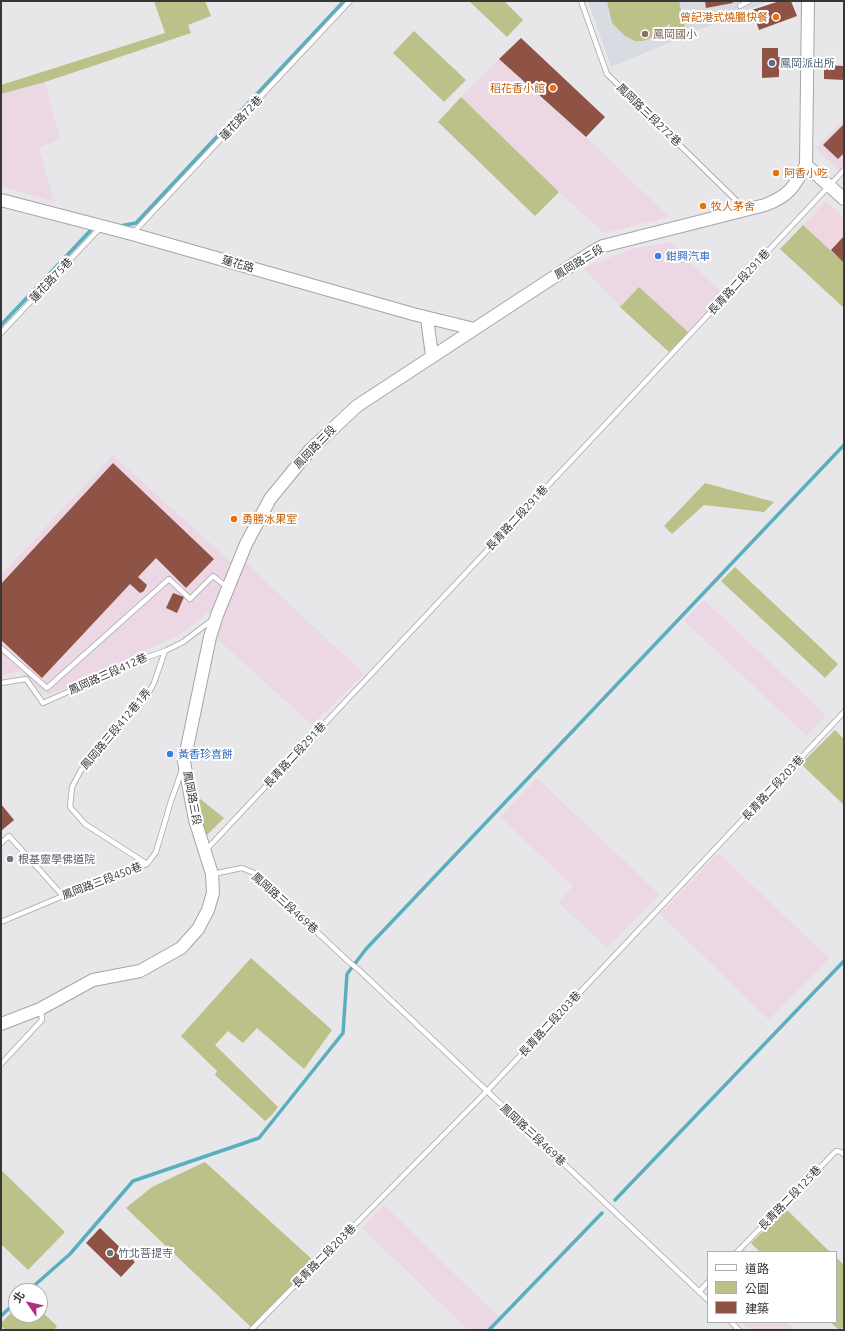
<!DOCTYPE html>
<html>
<head>
<meta charset="utf-8">
<style>
  body { margin:0 }
  #map { position:relative; width:845px; height:1331px; overflow:hidden; background:#e7e7e9; font-family:Ubuntu,"Noto Sans TC",sans-serif }
  canvas { display:block }
  .frame { position:absolute; inset:0; border:2px solid #373737; pointer-events:none }
  .legend { position:absolute; left:707px; top:1251px; width:130px; height:72px; box-sizing:border-box; background:#fff; border:1px solid #afafaf; margin:0; padding:5px 7px; list-style:none; font-size:12px; color:#373737 }
  .legend li { display:flex; align-items:center; gap:8px; height:20px }
  .legend b { width:20px; border:1px solid #afafaf }
  .north { position:absolute; left:8px; top:1283px; width:40px; height:40px; box-sizing:border-box; background:#fff; border:1px solid #afafaf; border-radius:50%; rotate:304deg; font-size:11px; font-weight:700; line-height:16px; text-align:center; color:#373737 }
  .north::after { content:''; display:block; margin:auto; width:14px; height:18px; background:#ad3080; clip-path:polygon(50% 0,100% 100%,50% 72%,0 100%) }
</style>
</head>
<body>
<div id="map">
<canvas width="845" height="1331"></canvas>
<div class="frame"></div>
<ul class="legend">
<li><b style="height:5px;background:#fff"></b>道路</li>
<li><b style="height:11px;background:#bbc188"></b>公園</li>
<li><b style="height:11px;background:#8f5345"></b>建築</li>
</ul>
<div class="north">北</div>
</div>
<script>
const context = document.querySelector('canvas').getContext('2d');
context.lineJoin = 'round';
function fill(path, color) {
  context.fillStyle = color;
  context.fill(path, 'evenodd');
}
function trace(path, color, width, dash) {
  context.strokeStyle = color;
  context.lineWidth = width;
  context.lineCap = dash ? 'butt' : 'round';
  context.setLineDash(dash || []);
  context.stroke(path);
}
function drawText(font, color, halo, rows, align = 'center') {
  context.font = font + ' Ubuntu,"Noto Sans TC",sans-serif';
  context.lineWidth = 4;
  context.setLineDash([]);
  context.textBaseline = 'middle';
  context.strokeStyle = halo;
  context.fillStyle = color;
  for (const [text, x, y, turn = 0] of rows) {
    context.save();
    context.translate(x, y);
    context.rotate((+turn || 0) * Math.PI / 180);
    context.textAlign = isNaN(turn) ? turn : align;
    if (halo) context.strokeText(text, 0, 0);
    context.fillText(text, 0, 0);
    context.restore();
  }
}
fill(new Path2D(`
  M826,201L844,219V263L803,225Z`), '#efd6e0');
fill(new Path2D(`
  M499,59L586,137L669,217L604,233L559,192L461,97Z
  M45,82L60,139L39,148L54,202L1,186V94Z
  M844,120V176L816,148Z
  M670,242L723,294L688,332L639,287L620,307L584,269L595,263L632,249Z
  M113,455L232,563L216,607L179,635L49,695L41,691L20,671L1,676V575Z
  M244,561L364,674L312,725L214,636Z
  M704,600L826,715L807,736L684,621Z
  M537,778L659,894L607,948L558,902L573,886L500,817Z
  M718,853L829,958L769,1020L660,914Z
  M384,1205L499,1317L487,1330H468L362,1228Z
  M741,1322H787L795,1330H749Z`), '#ecd7e5');
fill(new Path2D(`
  M588,1H769L611,67Z`), '#d9dbe2');
fill(new Path2D(`
  M154,1H205L211,16L188,25L191,33L45,82L1,94V85L165,33Z
  M469,1H504L523,20L507,37Z
  M607,1H679L687,37L673,41L669,23L661,34L643,41H635L625,36L612,23Z
  M414,31L466,80L444,102L393,53Z
  M461,97L559,192L535,216L438,122Z
  M803,225L844,263V308L780,249Z
  M639,287L688,332L669,352L620,307Z
  M705,483L774,502L764,512L704,505L672,534L664,526Z
  M735,567L838,664L825,678L721,581Z
  M835,730L844,739V805L801,764Z
  M194,794L224,818L205,837Z
  M251,958L332,1030L304,1069L257,1028L243,1043L228,1031L215,1045L278,1107L272,1115L265,1121L215,1075L217,1071L181,1036Z
  M205,1162L315,1262L252,1328L126,1208L152,1187Z
  M1,1170L65,1232L28,1270L1,1244Z
  M786,1209L830,1252H760L751,1243Z
  M836,1257L844,1265V1327L839,1330L830,1322H836Z
  M16,1308V1315H40V1310L57,1326L54,1330H6L1,1326V1323Z`), '#bbc188');
trace(new Path2D(`
  M120,226L136,223L344,1
  M1,325L90,231
  M615,1200L844,961
  M28,1291L70,1254L133,1181L259,1138L343,1033L347,974L366,949L844,445
  M1,1316L16,1302
  M489,1330L602,1213`), '#5aaebd', 3.5);
fill(new Path2D(`
  M705,1H732L733,3L706,8Z
  M780,1H791L797,16L759,30L752,10Z
  M521,38L605,117L586,137L499,59Z
  M762,48H778V57H782V69H779V77L762,78Z
  M824,65L844,66V80L824,79Z
  M844,124V153L838,159L823,145Z
  M844,236V263L831,250Z
  M113,463L214,559L186,588L156,558L138,577L147,585L144,591L140,593L130,584L42,678L1,640V584Z
  M173,593L184,597L177,613L166,608Z
  M1,804L14,820L1,831Z
  M100,1228L135,1262L121,1277L86,1243Z`), '#8f5345');
const service = new Path2D(`
  M581,1L607,74L745,209
  M740,6L749,1
  M133,233L350,1
  M1,333L101,227
  M1,648L47,688L169,579L190,599L213,576L227,587
  M1,683L26,679L43,703L142,659L165,651L183,642L212,620
  M1,843L9,836L63,896
  M206,850L844,170
  M147,864L85,824L70,807L72,787L81,770L148,694L154,683L165,651
  M213,874L242,868L254,873L349,962L359,970L708,1300
  M1,922L63,896L147,864L156,852L171,801L182,770
  M1,1064L42,1020L41,1010
  M737,1252L836,1151L841,1152L844,1155
  M699,1292L708,1282
  M731,1322L739,1330
  M251,1330L487,1091L844,712`);
const tertiary = new Path2D(`
  M806,165L844,199
  M1,200L132,234L413,314L474,329
  M427,318L432,356
  M1,1024L40,1009L93,980L140,971L181,948L198,929L208,910L213,893L212,874L195,820L184,762L210,637L217,615L246,544L270,499L310,450L357,406L592,252L603,246L765,205C789,196 794,187 806,165L808,1`);
trace(service, '#a5a5a6', 6);
trace(tertiary, '#a5a5a6', 14);
trace(service, '#fff', 4.5);
trace(tertiary, '#fff', 12);
for (const [x, y, r, color] of [
  [776,17,4,"#e8710a"],
  [645,34,4,"#8d6e63"],
  [772,63,4,"#5c6f8a"],
  [553,88,4,"#e8710a"],
  [776,173,4,"#e8710a"],
  [703,206,4,"#e8710a"],
  [658,256,4,"#3f7fe0"],
  [234,519,4,"#e8710a"],
  [170,754,4,"#3f7fe0"],
  [10,859,4,"#6b7280"],
  [110,1253,4,"#6b7280"]
]) {
  const dot = new Path2D();
  dot.arc(x, y, r, 0, 2 * Math.PI);
  context.fillStyle = color;
  context.fill(dot);
  trace(dot, '#fff', 1.5);
}
drawText('11px', '#c56008', '#fff', [
  ["曾記港式燒臘快餐",768,17,"right"],
  ["稻花香小館",545,88,"right"],
  ["阿香小吃",784,173],
  ["牧人茅舍",711,206],
  ["勇勝冰果室",242,519]
], 'left');
drawText('11px', '#785e54', '#fff', [
  ["鳳岡國小",653,34]
], 'left');
drawText('11px', '#4e5e75', '#fff', [
  ["鳳岡派出所",780,63]
], 'left');
drawText('11px', '#373737', '#fff', [
  ["鳳岡路三段272巷",649,115,44],
  ["蓮花路72巷",241,118,-47],
  ["鳳岡路三段",579,262,-31],
  ["蓮花路",238,264,16],
  ["蓮花路75巷",51,280,-47],
  ["長青路二段291巷",739,282,-47],
  ["鳳岡路三段",315,447,-46],
  ["長青路二段291巷",517,518,-47],
  ["鳳岡路三段412巷",108,674,-24],
  ["鳳岡路三段412巷1弄",116,729,-50],
  ["長青路二段291巷",295,755,-47],
  ["長青路二段203巷",773,788,-47],
  ["鳳岡路三段",192,798,79],
  ["鳳岡路三段450巷",102,881,-21],
  ["鳳岡路三段469巷",285,903,42],
  ["長青路二段203巷",550,1024,-47],
  ["鳳岡路三段469巷",533,1135,43],
  ["長青路二段125巷",790,1198,-46],
  ["長青路二段203巷",324,1256,-45]
]);
drawText('11px', '#366cbe', '#fff', [
  ["鉗興汽車",666,256],
  ["黃香珍喜餅",178,754]
], 'left');
drawText('11px', '#5b616d', '#fff', [
  ["根基靈學佛道院",18,859],
  ["竹北菩提寺",118,1253]
], 'left');
</script>
</body>
</html>
